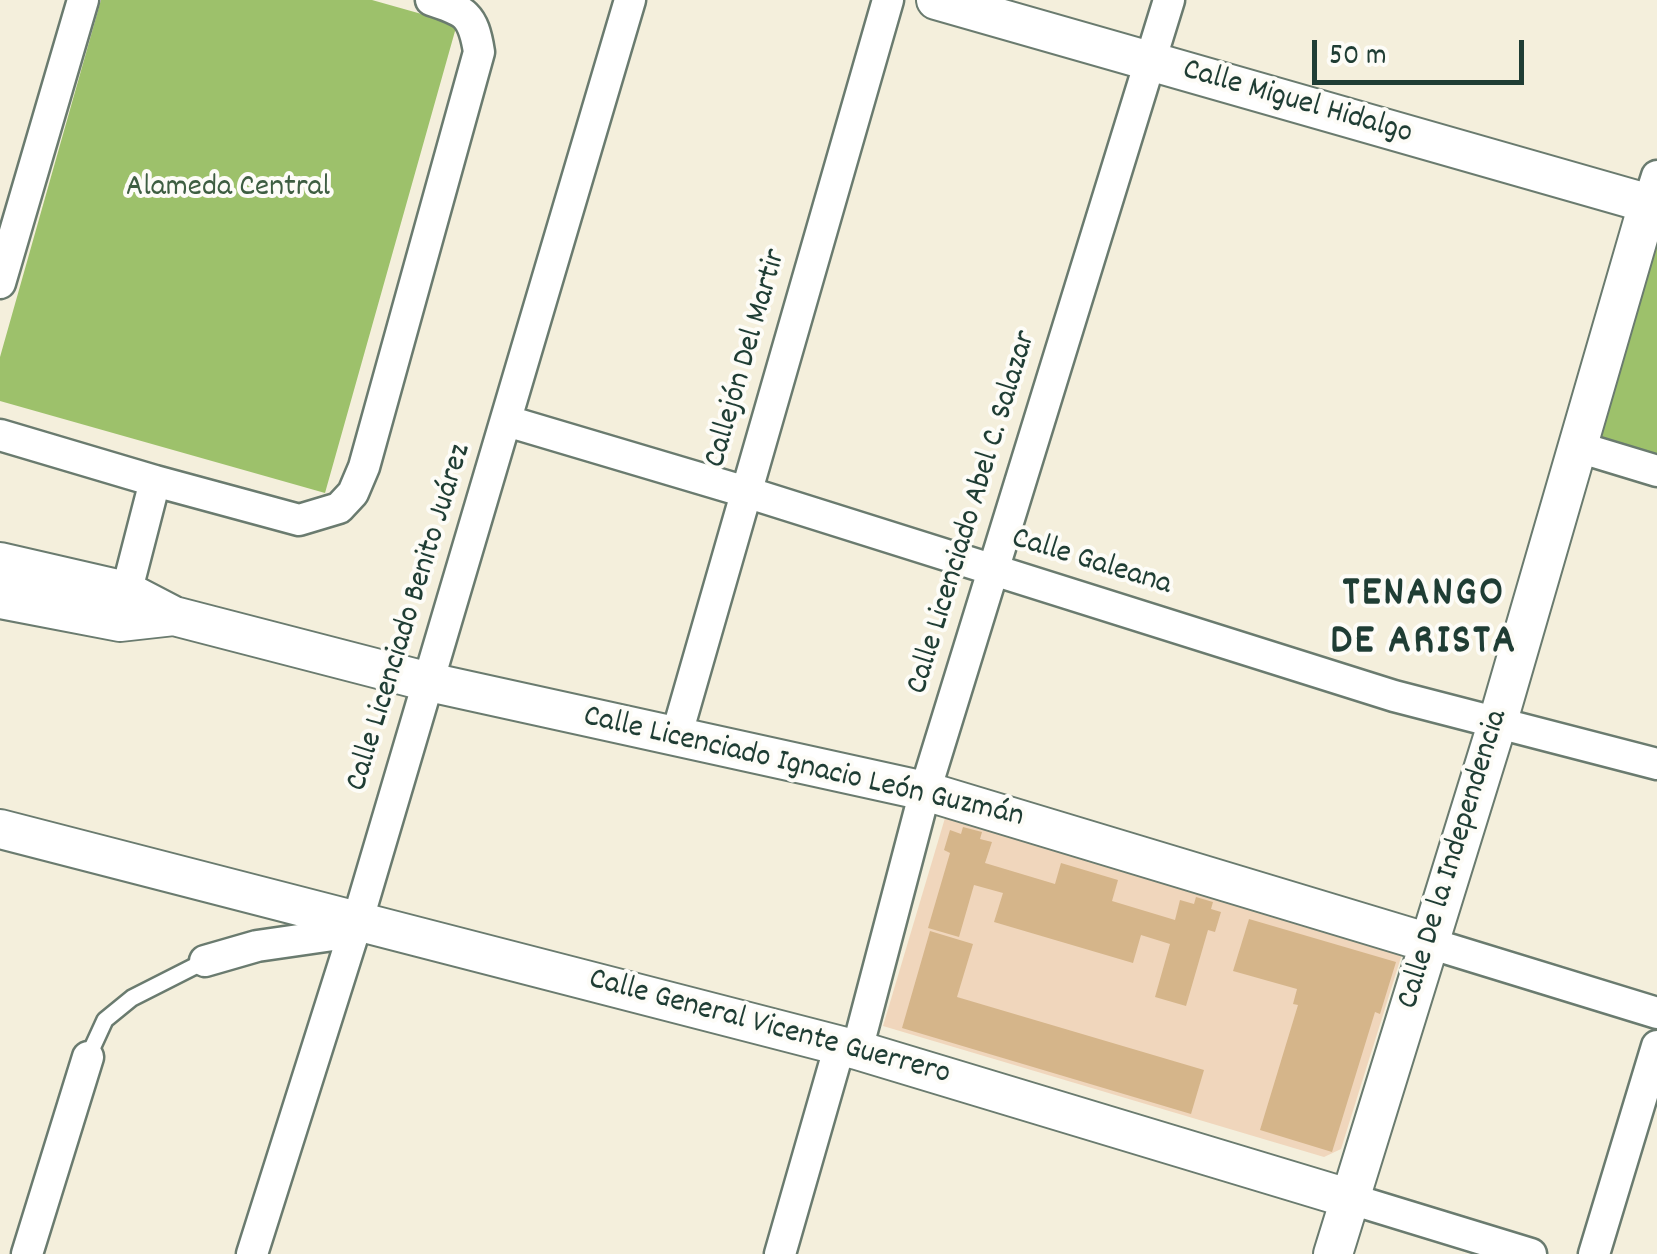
<!DOCTYPE html>
<html>
<head>
<meta charset="utf-8">
<style>
  body { margin:0 }
  #map { position:relative; width:1657px; height:1254px; overflow:hidden; background:#f4efdc; font-family:Dekko,sans-serif }
  canvas { display:block }
  .scale { position:absolute; left:1312px; top:40px; width:212px; height:45px; box-sizing:border-box; border:5px solid #1f3d34; border-top:0; padding-left:12px; font-size:30px; line-height:35px; white-space:nowrap; color:#1f3d34; -webkit-text-stroke:8px #fdfcf7; paint-order:stroke }
</style>
</head>
<body>
<div id="map">
<canvas width="1657" height="1254"></canvas>
<div class="scale">50 m</div>
</div>
<script>
const context = document.querySelector('canvas').getContext('2d');
context.lineJoin = 'round';
function fill(path, color) {
  context.fillStyle = color;
  context.fill(path, 'evenodd');
}
function trace(path, color, width, dash) {
  context.strokeStyle = color;
  context.lineWidth = width;
  context.lineCap = dash ? 'butt' : 'round';
  context.setLineDash(dash || []);
  context.stroke(path);
}
function drawText(font, color, halo, rows, align = 'center') {
  context.font = font + ' Dekko,sans-serif';
  context.lineWidth = 8;
  context.setLineDash([]);
  context.textBaseline = 'middle';
  context.strokeStyle = halo;
  context.fillStyle = color;
  for (const [text, x, y, turn = 0] of rows) {
    context.save();
    context.translate(x, y);
    context.rotate((+turn || 0) * Math.PI / 180);
    context.textAlign = isNaN(turn) ? turn : align;
    if (halo) context.strokeText(text, 0, 0);
    context.fillText(text, 0, 0);
    context.restore();
  }
}
fill(new Path2D(`
  M945,818L1402,954L1341,1149L1324,1157L883,1026Z`), '#f0d6bc');
fill(new Path2D(`
  M101,0H372L457,24L325,493L0,401V357Z
  M1657,224V466L1588,445Z`), '#9dc16b');
fill(new Path2D(`
  M963,827L982,832L980,839L992,842L985,863L1055,884L1061,863L1118,880L1112,901L1175,920L1180,900L1194,904L1196,897L1213,902L1211,909L1221,912L1215,932L1208,930L1186,1006L1155,997L1170,944L1141,935L1133,963L994,922L1003,893L974,885L959,937L928,928L950,853L944,850L950,830L961,834Z
  M1249,919L1396,962L1380,1014L1375,1012L1332,1152L1260,1130L1298,1005L1293,1004L1297,989L1233,971Z
  M930,931L973,944L957,997L1204,1070L1191,1114L902,1028Z`), '#d5b58a');
const service = new Path2D(`
  M88,1057L105,1020L132,998L205,961`);
const minor = new Path2D(`
  M1648,204L1657,176
  M0,283L83,0
  M507,421L746,492L1394,696L1657,764
  M0,435L155,481L122,609
  M1578,447L1657,471
  M155,481L299,520L339,508L353,493L364,467L479,52C473,14 465,11 431,0
  M676,737L888,0
  M1429,943L1657,1013
  M205,961L257,946L354,932
  M857,1050L925,791L1169,0
  M1351,1199L1531,1254
  M27,1254L88,1057
  M252,1254L358,919L630,0
  M780,1254L840,1045
  M1594,1254L1657,1046`);
const tertiary = new Path2D(`
  M936,0L1657,206
  M0,562L126,591L174,616L429,682L925,791L1429,943
  M0,599L120,622L174,616
  M0,829L857,1050L1351,1199
  M1333,1254L1498,721L1648,204`);
trace(service, '#6a7b6f', 20);
trace(minor, '#6a7b6f', 35);
trace(tertiary, '#6a7b6f', 42);
trace(service, '#fff', 15);
trace(minor, '#fff', 30);
trace(tertiary, '#fff', 38);
drawText('32px', '#1f3d34', '#fdfcf7', [
  ["Calle Miguel Hidalgo",1297,104,16],
  ["Callejón Del Martir",748,359,-74],
  ["Calle Licenciado Abel C. Salazar",974,513,-73],
  ["Calle Galeana",1091,564,17],
  ["Calle Licenciado Benito Juárez",411,618,-73],
  ["Calle Licenciado Ignacio León Guzmán",803,769,13],
  ["Calle De la Independencia",1455,860,-73],
  ["Calle General Vicente Guerrero",769,1029,15]
]);
drawText('32px', '#3e5e42', '#fdfcf7', [
  ["Alameda Central",228,190]
]);
context.letterSpacing = '2.5px';
drawText('bold 42px', '#1f3d34', '#fdfcf7', [
  ["TENANGO",1424,597],
  ["DE ARISTA",1424,645]
]);
context.letterSpacing = '0px';
</script>
</body>
</html>
